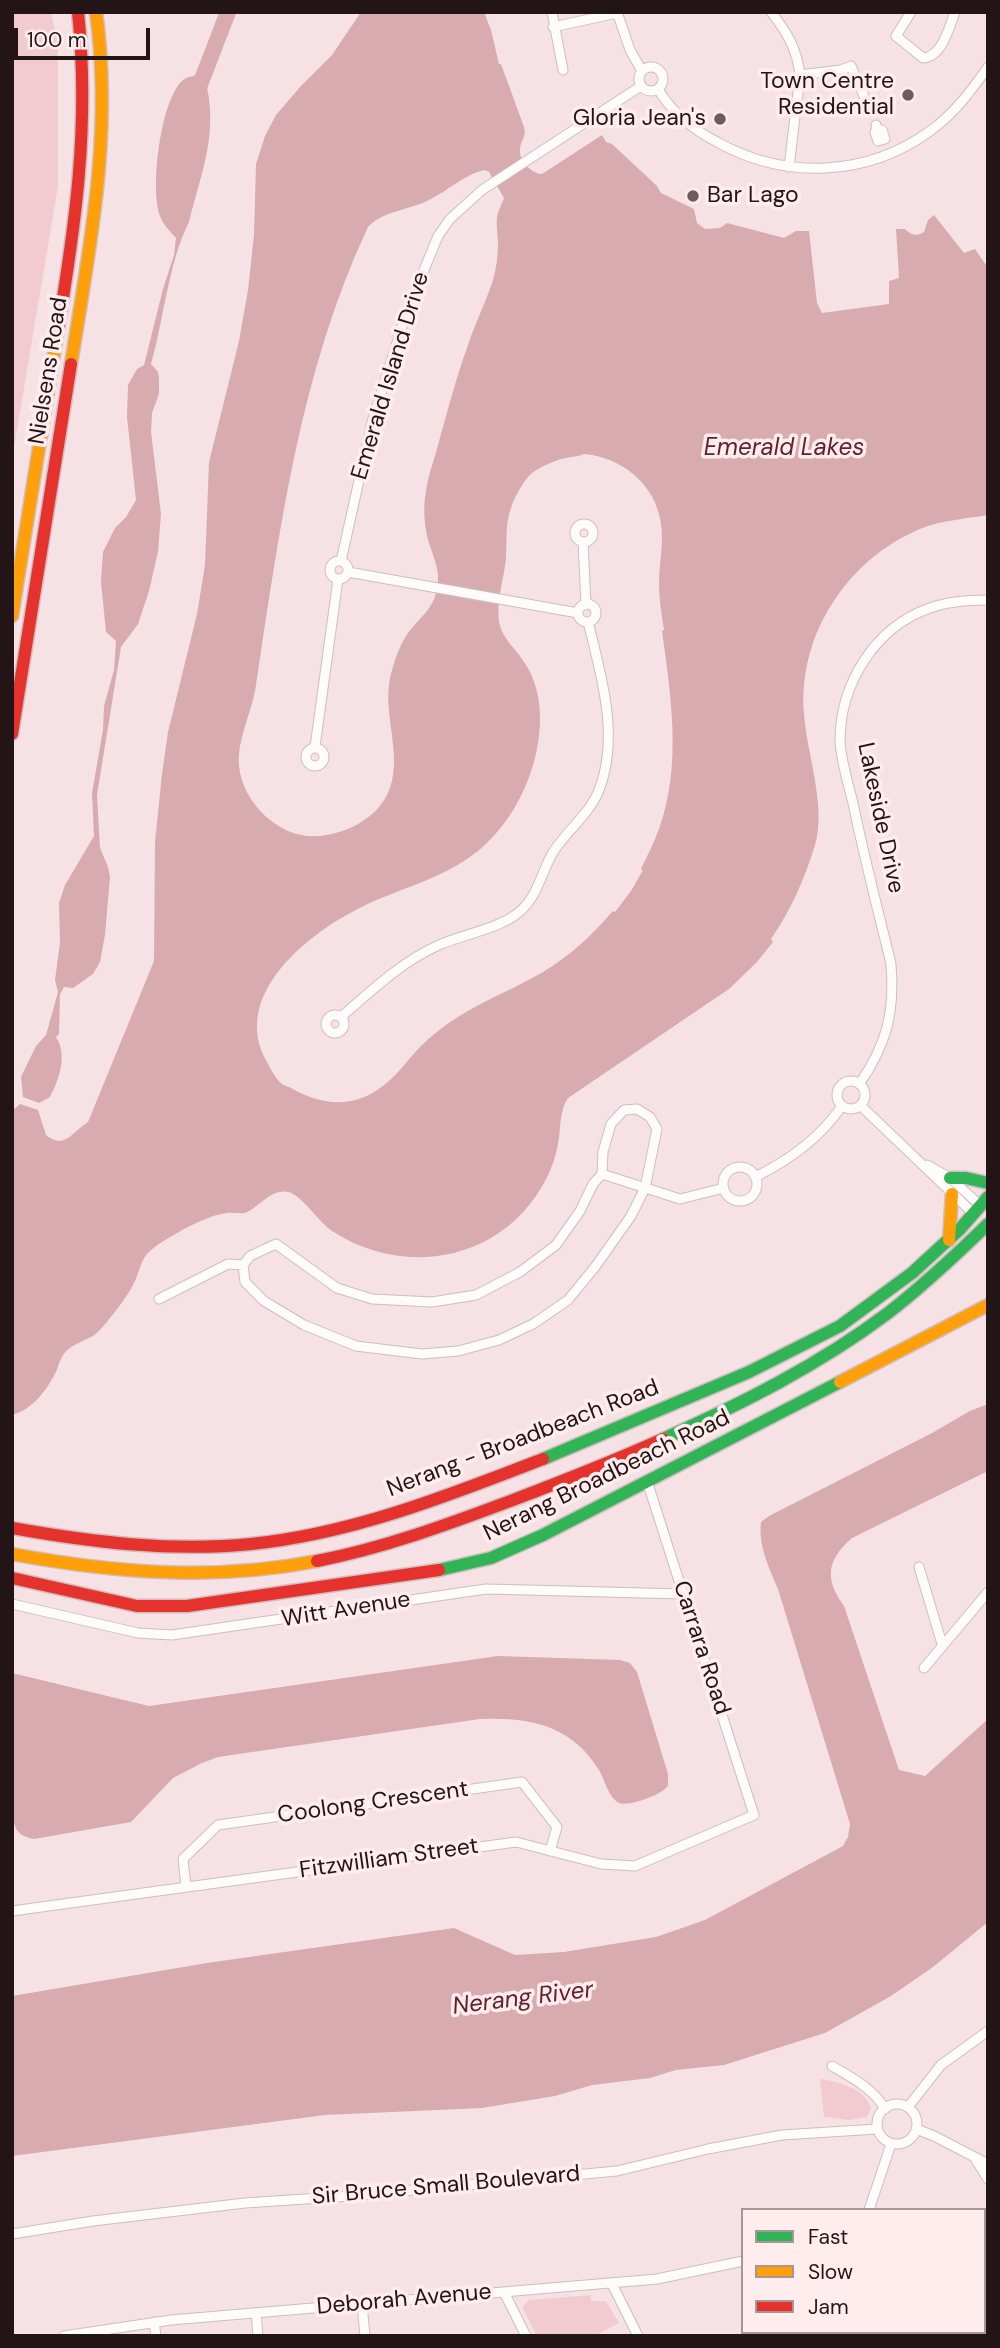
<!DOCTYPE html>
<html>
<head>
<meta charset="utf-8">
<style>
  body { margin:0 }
  #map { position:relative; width:1000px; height:2348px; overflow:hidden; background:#f6e2e4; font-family:"DM Sans",sans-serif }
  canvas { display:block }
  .frame { position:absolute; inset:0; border:14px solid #231416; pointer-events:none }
  .legend { position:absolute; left:741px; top:2208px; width:245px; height:126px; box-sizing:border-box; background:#ffedee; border:2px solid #a79698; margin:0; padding:9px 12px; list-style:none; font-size:21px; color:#231416 }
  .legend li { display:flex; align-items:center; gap:14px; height:35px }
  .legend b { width:35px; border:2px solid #a79698 }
  .scale { position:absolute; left:14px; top:28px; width:136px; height:32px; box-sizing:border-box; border:4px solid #231416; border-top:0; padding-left:9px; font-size:21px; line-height:24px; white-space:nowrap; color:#231416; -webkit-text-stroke:5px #ffedee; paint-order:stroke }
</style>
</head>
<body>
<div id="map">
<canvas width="1000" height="2348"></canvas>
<div class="frame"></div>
<ul class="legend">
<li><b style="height:9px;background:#30b455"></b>Fast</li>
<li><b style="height:9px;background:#ff9f0a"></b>Slow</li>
<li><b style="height:9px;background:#e5322d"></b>Jam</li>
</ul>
<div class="scale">100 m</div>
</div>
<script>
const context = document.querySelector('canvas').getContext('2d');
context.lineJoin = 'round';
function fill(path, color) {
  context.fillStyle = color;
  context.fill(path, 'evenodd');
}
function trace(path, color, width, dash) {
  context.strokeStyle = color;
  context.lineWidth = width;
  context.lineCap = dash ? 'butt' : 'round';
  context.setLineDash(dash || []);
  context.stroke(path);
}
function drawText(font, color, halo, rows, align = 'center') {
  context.font = font + ' "DM Sans",sans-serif';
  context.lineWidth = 7;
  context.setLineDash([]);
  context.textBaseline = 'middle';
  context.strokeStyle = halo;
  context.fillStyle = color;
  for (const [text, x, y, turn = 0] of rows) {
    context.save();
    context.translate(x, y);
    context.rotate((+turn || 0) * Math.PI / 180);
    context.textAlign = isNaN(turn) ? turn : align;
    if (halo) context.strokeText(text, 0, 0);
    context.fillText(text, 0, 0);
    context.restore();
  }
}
fill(new Path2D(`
  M12,12H51L58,44V186L12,460Z
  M820,2079C837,2081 866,2089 871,2108L867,2117L849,2120L824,2117Z
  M591,2295V2301H606L619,2323L594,2336H537L522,2307L529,2300Z`), '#f1cbd0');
fill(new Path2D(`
  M361,12H484L491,30L499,64H501L524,127C527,138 520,140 520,150C519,161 532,174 542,174L602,135L606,142L612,144L657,186L661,193L694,209L697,223L705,229L720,228L727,223L784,238L796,231H809L817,303L822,313L889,304V281L899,278L896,229H905C911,235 916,237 924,232L928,220L934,215L964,253L975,249L988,268V515C966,519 941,520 920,529C848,559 798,634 804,713C806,751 827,807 815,845C805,878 791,910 771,939L773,942L757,962L729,989L568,1098C559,1111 561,1129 558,1144C554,1168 541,1192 525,1210C475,1266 393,1271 332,1231C319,1222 302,1196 289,1192C272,1188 261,1205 247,1212C241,1215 234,1212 227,1213C211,1215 196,1223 182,1230C171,1237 156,1244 147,1254C140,1262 139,1274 134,1283C128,1296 110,1319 100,1330C89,1342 70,1342 62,1357C59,1362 58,1367 56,1372C46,1391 33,1409 12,1415V1111L20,1104L38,1110L46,1135C65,1150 72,1132 88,1122L154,961L155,842L162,774L168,732L197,614L205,565L209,462L239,341L248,290L254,235L256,164L265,136L276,115L301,86L332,55ZM485,170L489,172L504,198C502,204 498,211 497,217C496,226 498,236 498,245C498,257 496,269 493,280C486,302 475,323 468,345C456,378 447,413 438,445C435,458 428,475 426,491C423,507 424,524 428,540C434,559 442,573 436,593C432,610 418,619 408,633C399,646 394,662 390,678C382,716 405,759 387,795C376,817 351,831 326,835C285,844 243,806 239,766C237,738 252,713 256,685C280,527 300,372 368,227C382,211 409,210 427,201C448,191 463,175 485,170ZM584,454C621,457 656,484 661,524C664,543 659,564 659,583C659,600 662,616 664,630L662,631C671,697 682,765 659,829C654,843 647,856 641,869L643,870L631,891L615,912L613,911C592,935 570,956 543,972C498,998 460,1008 421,1046C407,1060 395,1079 377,1090C351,1108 320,1105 291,1088C288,1086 283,1086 281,1083C276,1079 270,1068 267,1062C231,999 301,939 352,912C396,888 439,882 478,851C507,827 526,793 535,758C543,726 543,689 524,662C516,649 504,640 500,626C495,604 504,579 506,558C507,541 505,525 511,508C514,498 522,484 528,477C534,469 555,460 566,458C573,456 578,457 584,454Z
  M198,75H204C220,131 202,169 189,222C168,264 164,319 151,364L158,372L159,379V394L152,413L151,432L161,514L158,552L149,591L138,624L121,647L97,795L100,848L108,867L110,877L105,935L100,962L93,974L73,988L64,987L60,994L59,1034L56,1037C68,1056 59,1079 50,1097L39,1103L23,1097L21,1077L36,1046L46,1035L58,992L55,980L60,943L59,903L65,885L94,836L92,793L103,730L104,706L114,670L116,641L106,632L101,582L103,552L115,528L126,517L136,500L127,417L128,385L137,369L144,365L163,289L174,255L176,238C170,231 163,225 160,216C150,189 160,100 183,80C187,77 193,76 198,75Z
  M988,1404V1471L852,1538C827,1560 824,1578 844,1606L899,1770L925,1776L988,1719V1922L933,1967L891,1996L825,2033L724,2065L676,2070L650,2078L592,2085L555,2096L482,2108L325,2115L12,2156V1996L207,1963L454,1928L515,1955L564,1952L656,1937L705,1920L843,1846L848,1837L850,1824L778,1589C769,1567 758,1546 761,1522L769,1516L932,1433L970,1411Z
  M498,1656L620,1660L630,1663L637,1672L668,1774C668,1776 668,1784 668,1785C665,1794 628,1807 619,1803C608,1797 605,1780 599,1770C571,1725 530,1717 480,1719L218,1757L202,1763L173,1778L131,1822L34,1839C14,1835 15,1827 12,1810V1673L149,1706Z`), '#d7abb0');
trace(new Path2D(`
  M196,95L228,12`), '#d7abb0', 16);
const street = new Path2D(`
  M552,12L563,70
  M617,12L630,50L642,71
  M771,12C787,32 797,49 800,75L789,167
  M911,12L896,36L923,58C942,57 949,28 955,12
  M553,27L617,13
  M639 79a12 12 0 1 1 24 0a12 12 0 1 1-24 0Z
  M800,75L841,70L851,66L864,96
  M658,89C672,113 692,129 717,142C785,180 867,177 930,131C954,114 971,91 988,67
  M876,125L878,131L882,130L885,139L878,141L875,132L878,131
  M575 533a9 9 0 1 1 18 0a9 9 0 1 1-18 0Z
  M583,542L586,605
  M341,561L372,422L406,314L438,236L450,219L482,190L641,86
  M330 570a9 9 0 1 1 18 0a9 9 0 1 1-18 0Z
  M348,572L578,613
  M578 613a9 9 0 1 1 18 0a9 9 0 1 1-18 0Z
  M315,747L338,579
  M306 757a9 9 0 1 1 18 0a9 9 0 1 1-18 0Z
  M326 1024a9 9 0 1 1 18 0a9 9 0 1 1-18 0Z
  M341,1017C372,990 401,962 439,945C462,935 500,928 518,913C537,898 541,874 552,854C565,832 590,814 599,790C620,736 601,675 588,622
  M837 1095a14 14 0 1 1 28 0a14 14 0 1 1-28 0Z
  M860,1083C887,1044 895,1011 891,964C878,910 864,857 853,803C848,783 841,761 840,741C840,684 875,627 930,608C949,601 968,600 988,600
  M861,1106L973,1213
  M637,1109L650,1117L657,1129L645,1188L631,1216L595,1267L568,1300L533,1324L499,1340L458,1351L422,1354L356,1346L304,1325L264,1301L245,1282L243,1265L250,1256L276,1244L337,1288L372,1299L432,1302L476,1295L520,1272L556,1245L580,1211L593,1184L602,1174L603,1152L611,1124L624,1110Z
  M927,1165L950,1178L981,1206
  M723 1184a17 17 0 1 1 34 0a17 17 0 1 1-34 0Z
  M602,1174L680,1199L724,1188
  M755,1177C790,1160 820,1138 842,1106
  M159,1299L228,1264L243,1265
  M919,1567L942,1644
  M12,1604L138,1633L172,1635L486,1589L684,1594
  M924,1668L988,1592
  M186,1886L183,1859L218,1825L522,1782L557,1827L550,1851
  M12,1911L516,1842L601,1864L635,1866L754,1815L647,1481
  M832,2066C851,2077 874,2089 885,2109
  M877 2124a20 20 0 1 1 40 0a20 20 0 1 1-40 0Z
  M908,2107L941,2065L988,2031
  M916,2129L934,2136L988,2164
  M976,2160L988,2179
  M869,2210L891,2144
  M12,2234L93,2221L245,2203L350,2196L617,2171L708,2149L782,2135L877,2129
  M984,2236L988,2225
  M612,2284L638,2336
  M984,2291L988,2306
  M504,2292L526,2336
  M362,2304L365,2336
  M256,2313L258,2336
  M154,2322L156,2336
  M64,2336L171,2320L657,2279L743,2261
  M865,2336L866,2332`);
const fast = new Path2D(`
  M950,1178H966L988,1183
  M663,1439C741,1404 819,1365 888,1313C923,1286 956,1255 988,1224
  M543,1459L749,1372L840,1326L912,1273L960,1229L988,1197
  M439,1570L491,1558L543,1535L840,1382`);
const slow = new Path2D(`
  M71,364C90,246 113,132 96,12
  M12,616L56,341
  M949,1240L952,1194
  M840,1382L988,1305
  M12,1554C114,1573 215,1581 317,1561`);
const jam = new Path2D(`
  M56,341C75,228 90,127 78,12
  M12,734L71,364
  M12,1528C91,1542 171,1552 251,1544C352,1534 450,1495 543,1459
  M317,1561C384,1548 449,1524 513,1500C563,1481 614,1461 663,1439
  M12,1578L137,1606H187L439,1570`);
trace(street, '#cebebf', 11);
trace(fast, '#cebebf', 15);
trace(slow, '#cebebf', 15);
trace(jam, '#cebebf', 15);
trace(street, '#fefbfb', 9);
trace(fast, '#30b455', 12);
trace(slow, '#ff9f0a', 12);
trace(jam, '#e5322d', 12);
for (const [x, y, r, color] of [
  [908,95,7,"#6d5c5e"],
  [720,119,7,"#6d5c5e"],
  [693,196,7,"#6d5c5e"]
]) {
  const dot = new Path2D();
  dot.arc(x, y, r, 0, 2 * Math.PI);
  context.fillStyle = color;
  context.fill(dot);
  trace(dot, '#ffedee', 2.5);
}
drawText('23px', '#231416', '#ffedee', [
  ["Town Centre",894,82],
  ["Residential",894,108],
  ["Gloria Jean's",706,119],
  ["Bar Lago",707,196,"left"]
], 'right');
drawText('23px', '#231416', '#ffedee', [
  ["Nielsens Road",49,371,-81],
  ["Emerald Island Drive",391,376,-73],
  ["Lakeside Drive",880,818,78],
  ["Nerang - Broadbeach Road",523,1439,-21],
  ["Nerang Broadbeach Road",607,1476,-26],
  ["Witt Avenue",346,1610,-9],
  ["Carrara Road",701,1648,72],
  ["Coolong Crescent",373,1803,-8],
  ["Fitzwilliam Street",389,1859,-8],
  ["Sir Bruce Small Boulevard",446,2186,-5],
  ["Deborah Avenue",404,2300,-5]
]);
drawText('italic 24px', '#63202f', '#ffedee', [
  ["Emerald Lakes",784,449],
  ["Nerang River",523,1999,-7]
]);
</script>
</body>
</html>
